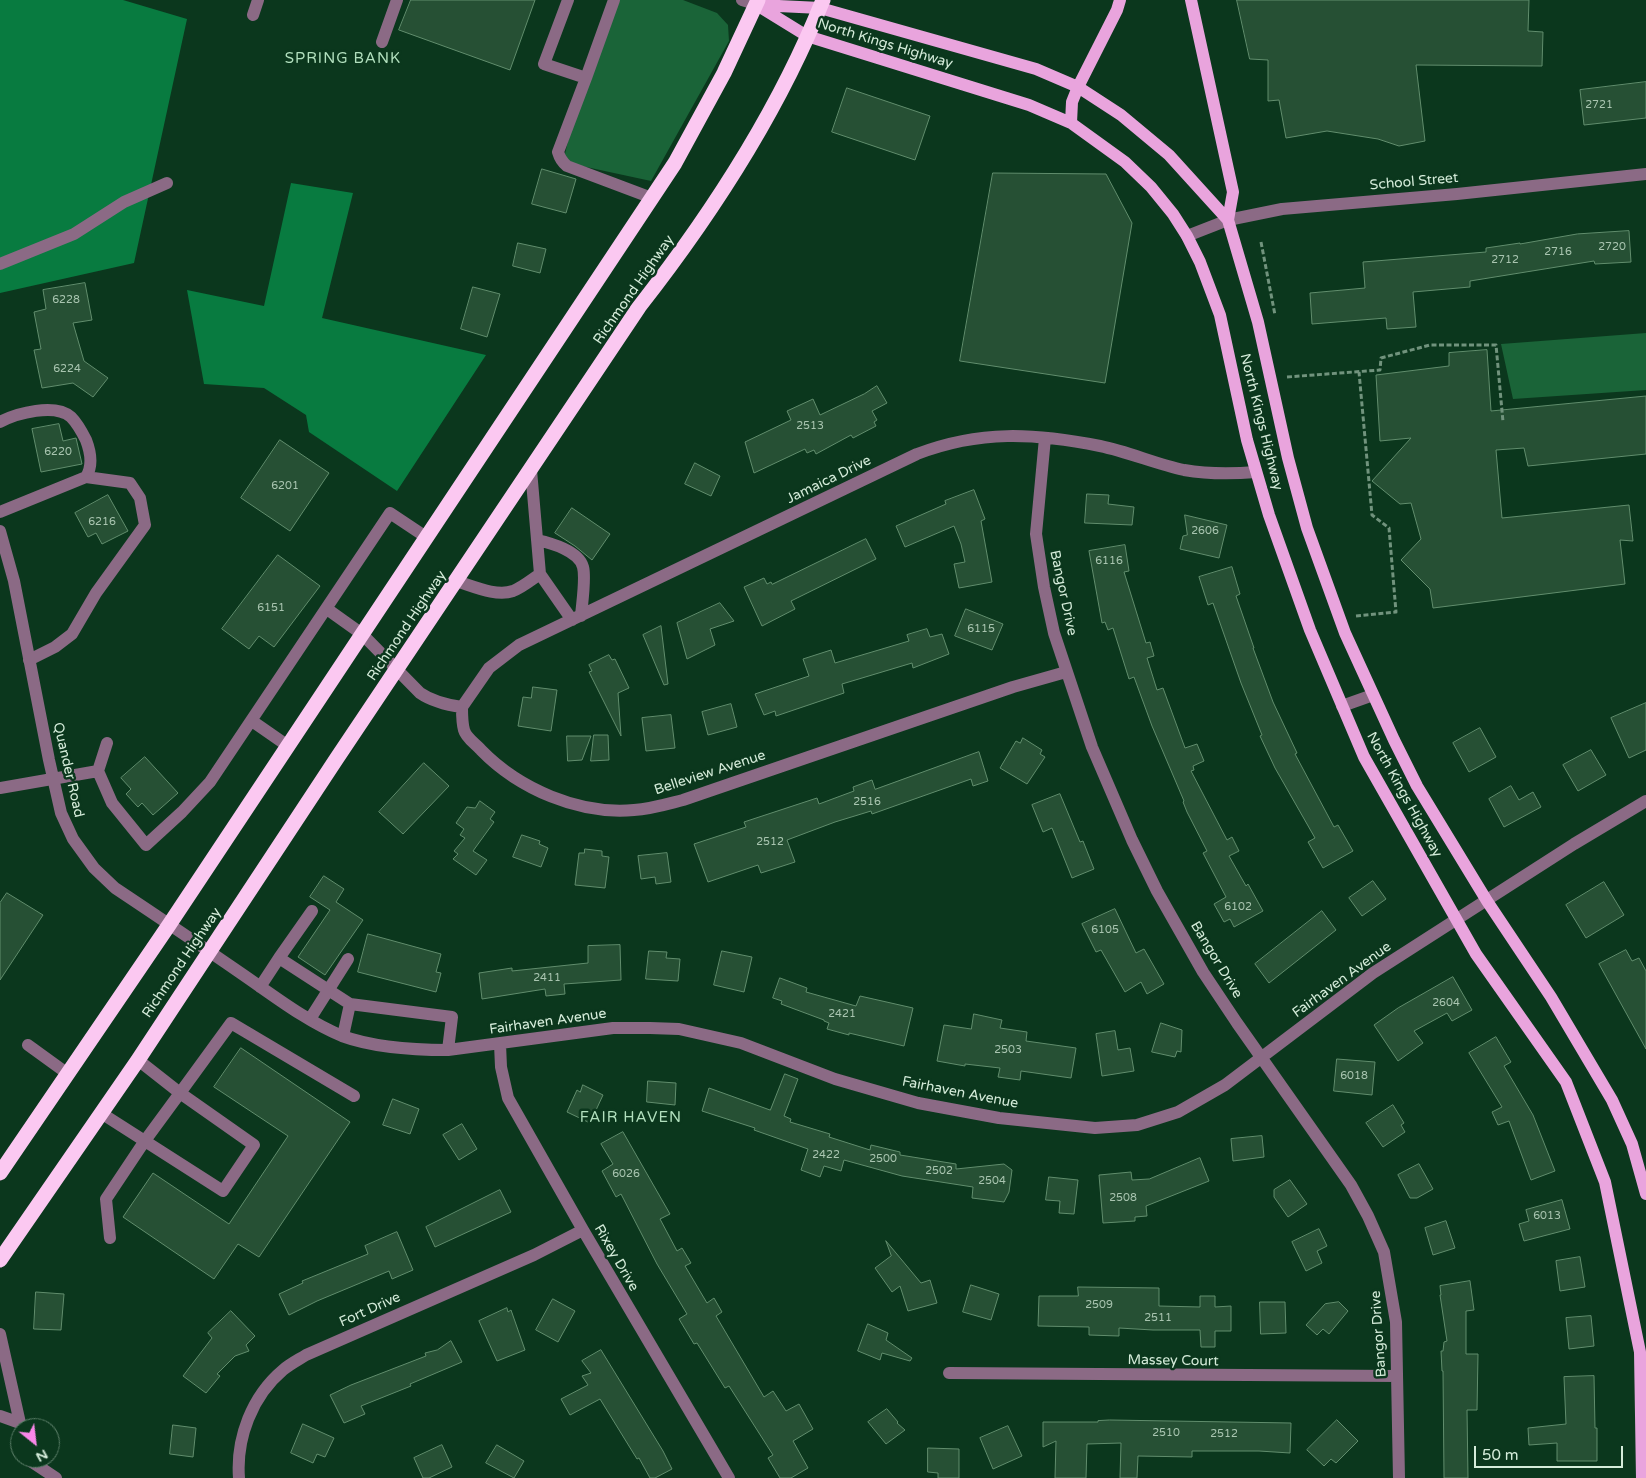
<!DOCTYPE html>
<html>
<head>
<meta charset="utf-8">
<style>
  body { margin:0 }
  #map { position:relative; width:1646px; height:1478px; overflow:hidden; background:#0b371d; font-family:"Varela Round",sans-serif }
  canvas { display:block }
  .north { position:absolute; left:10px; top:1418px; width:50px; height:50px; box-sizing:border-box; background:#0b371d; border:1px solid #5c7f69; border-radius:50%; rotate:151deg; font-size:14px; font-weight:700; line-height:20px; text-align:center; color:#d5ecda }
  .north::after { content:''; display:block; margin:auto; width:18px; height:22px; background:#f987e8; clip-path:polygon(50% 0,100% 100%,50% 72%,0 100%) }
  .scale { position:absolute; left:1474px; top:1446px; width:149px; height:22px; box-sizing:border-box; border:2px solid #d5ecda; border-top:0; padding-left:6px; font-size:15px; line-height:18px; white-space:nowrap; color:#d5ecda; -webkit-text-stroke:4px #0b371d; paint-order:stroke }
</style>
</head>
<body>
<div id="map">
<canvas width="1646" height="1478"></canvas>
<div class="north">N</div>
<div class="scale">50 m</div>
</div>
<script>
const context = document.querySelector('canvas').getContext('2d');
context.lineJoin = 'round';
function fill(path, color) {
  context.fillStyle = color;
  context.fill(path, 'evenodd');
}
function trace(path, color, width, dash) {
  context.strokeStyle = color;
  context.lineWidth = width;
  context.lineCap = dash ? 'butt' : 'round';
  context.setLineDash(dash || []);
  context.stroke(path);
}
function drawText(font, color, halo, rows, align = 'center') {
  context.font = font + ' "Varela Round",sans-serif';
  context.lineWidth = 5;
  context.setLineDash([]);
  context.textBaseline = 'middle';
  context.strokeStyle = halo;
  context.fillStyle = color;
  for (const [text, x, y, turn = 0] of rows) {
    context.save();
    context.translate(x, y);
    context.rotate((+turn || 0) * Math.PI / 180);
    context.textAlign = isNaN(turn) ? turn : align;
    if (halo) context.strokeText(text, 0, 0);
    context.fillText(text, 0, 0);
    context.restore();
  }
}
fill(new Path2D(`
  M620,0H683L717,13L728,25L729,41L651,181L563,162L579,96Z
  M1646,333V390L1513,399L1501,344Z`), '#1a6438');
fill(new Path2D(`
  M0,0H123L187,19L134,263L0,293Z
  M291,183L353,193L322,318L486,355L397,491L309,432L306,415L264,388L204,384L187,290L264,306Z`), '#087b40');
const building = new Path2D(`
  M411,0H535L510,70L399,30Z
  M1237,0H1529L1528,31L1543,32L1542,66L1416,65L1425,141L1399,146L1378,139L1327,131L1286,138L1279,100L1268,101V60L1250,59Z
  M1646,82V118L1584,125L1580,90Z
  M847,88L930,116L915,160L832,132Z
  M542,169L576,179L566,213L532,204Z
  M993,173L1106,174L1132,223L1105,383L960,361Z
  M1629,231L1631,262L1595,264L1594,261L1470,281V287L1413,292L1416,327L1387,329L1386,318L1312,324L1310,293L1365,288L1363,262L1486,252V248L1520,243V244L1577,234Z
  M518,243L546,249L540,273L513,266Z
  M85,283L92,320L73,323L84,361L108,378L93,397L73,383L42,388L34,350L41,349L34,312L46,309L43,290Z
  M473,287L500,294L487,337L461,329Z
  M1487,350L1491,411L1646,396V454L1528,466L1524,448L1496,450L1502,518L1629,505L1633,541L1620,540L1625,584L1433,608L1430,589L1401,560L1421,539L1411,503L1400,504L1372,481L1411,438L1380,441L1376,375L1449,366V353Z
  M877,386L887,403L872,411L877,420L874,422L876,426L853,438L851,435L816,454L814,450L807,453L805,449L754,473L745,442L791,420L787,411L813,399L820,415L864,394Z
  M59,424L63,441L76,438L82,464L41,472L32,429Z
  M280,440L329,473L290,531L241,498Z
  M695,463L720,476L711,496L685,484Z
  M974,490L985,519L981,521L992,582L959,588L954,564L965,562L961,544L954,526L905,547L896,526L946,504L945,501Z
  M1087,494L1109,495L1108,504L1134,507L1132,525L1085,523Z
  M108,495L128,531L102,544L96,533L88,537L75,513Z
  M572,508L610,534L592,560L575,546L555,533Z
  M1185,515L1227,525L1219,558L1180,549L1183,536L1187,535Z
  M866,539L876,559L791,601L795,609L762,626L744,587L764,578L767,584L771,582L772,584Z
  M1125,545L1129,571L1124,572L1146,643L1150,642L1154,656L1147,658L1157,690L1163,688L1185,748L1197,744L1204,761L1193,766L1194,770L1191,771L1227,840L1232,837L1239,851L1229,856L1246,886L1248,884L1263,911L1234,927L1230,919L1224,922L1214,904L1226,897L1203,853L1207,851L1187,812L1183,802L1184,801L1152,726L1134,677L1129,679L1113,628L1108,630L1105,622L1102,623L1089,551Z
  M278,555L320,586L274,647L259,636L249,649L222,629Z
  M1232,567L1240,594L1236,596L1254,648H1253L1273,702L1297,753L1295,754L1334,827L1338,825L1353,851L1323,868L1308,842L1315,838L1275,768L1260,736L1262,735L1241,683L1213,603L1208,605L1199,577Z
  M720,603L734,621L710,629L715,645L687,659L677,623Z
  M966,609L1003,624L992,650L955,636Z
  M661,626L668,684L664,685L643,635Z
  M927,629L930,637L942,634L949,654L913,668L912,663L842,684L844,693L776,716L775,711L764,715L755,694L809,676L803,659L831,650L835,663L909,641L907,635Z
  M609,655L612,660L615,659L629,688L618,693L621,736L589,672L592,671L589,665Z
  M533,687L557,690L551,731L518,726L523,697L531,698Z
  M1646,703V750L1629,758L1611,718Z
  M731,704L737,727L708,735L702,712Z
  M671,715L675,748L646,751L642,718Z
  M1480,728L1496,757L1469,772L1453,743Z
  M594,735H608L609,760L591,761Z
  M567,736H591L582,760L568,761Z
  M1023,738L1042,750L1040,754L1045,757L1027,784L1000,768L1016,741L1020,743Z
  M1591,750L1606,775L1578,791L1563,765Z
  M979,752L988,781L973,786L971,779L872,814L871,811L835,822L787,840L795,862L761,873L758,865L708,882L694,844L746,827L744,822L817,798L819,804L854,791L853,787L872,780L875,789Z
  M145,757L178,793L153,815L142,803L138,807L126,794L131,789L121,778Z
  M424,763L449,786L403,834L379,812Z
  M1511,786L1519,800L1533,792L1541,807L1504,827L1489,799Z
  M1060,794L1080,842L1083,841L1094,869L1072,878L1052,828L1043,832L1032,805Z
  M480,801L495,812L490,819L494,822L473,851L487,860L476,875L453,859L458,854L454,851L465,838L460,835L464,829L456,823L467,807L475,808Z
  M522,835L540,841L539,844L548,848L541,867L513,857Z
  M585,849L602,851V856L609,857L605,888L575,885L579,853H584Z
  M667,853L671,882L656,884L655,877L641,879L638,856Z
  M324,876L344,889L336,902L363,920L325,975L298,957L330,910L310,897Z
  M1373,881L1386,899L1362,916L1349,898Z
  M1604,882L1624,915L1586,938L1566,905Z
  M7,893L43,915L0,980V903Z
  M1115,909L1136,953L1144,949L1164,984L1147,994L1141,982L1125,992L1101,950L1096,952L1082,924Z
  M1322,911L1336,930L1269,983L1255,964Z
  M368,934L441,954L436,972L441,973L436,992L358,972Z
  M620,945L621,980L564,984L565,994L546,996L545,989L482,999L479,973L512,968V971L588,963V946Z
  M1626,950L1632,961L1639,958L1646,971V1049L1599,964Z
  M649,951L667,952L666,958L680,959L678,981L646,979Z
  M722,951L752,957L744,992L714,985Z
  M1453,977L1472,1010L1452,1021L1447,1013L1414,1031L1423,1043L1398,1061L1374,1025L1398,1008Z
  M780,978L807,988L806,992L856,1006L860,996L913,1008L904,1046L849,1033V1035L827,1029L829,1023L824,1021V1020L781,1004L782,1001L773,998Z
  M974,1014L1002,1020L1000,1028L1027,1032L1026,1041L1076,1048L1071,1078L1021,1071L1020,1080L998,1077L1000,1068L965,1064V1066L937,1061L944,1025L971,1029Z
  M1161,1023L1182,1030L1181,1052L1177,1051L1175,1057L1152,1052Z
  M1115,1031L1118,1050L1130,1048L1134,1071L1102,1076L1096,1034Z
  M1496,1037L1511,1062L1504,1066L1533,1115L1555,1171L1531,1180L1509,1121L1498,1125L1492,1112L1502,1107L1469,1053Z
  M241,1048L350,1122L259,1257L238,1244L214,1279L123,1217L153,1173L229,1224L288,1136L214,1087Z
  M1337,1059L1375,1062L1372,1095L1334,1091Z
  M785,1074L798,1079L784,1116L791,1119L790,1122L830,1134L829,1137L870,1150L871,1145L900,1152V1155L956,1164V1169L1004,1164L1012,1170L1009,1192L1004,1202L972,1198L973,1187L902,1176L844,1160L841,1171L824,1166L820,1177L801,1170L808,1149L754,1130L755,1128L702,1111L709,1088L770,1110Z
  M648,1081L676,1083L675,1105L647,1102Z
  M583,1085L603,1095L590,1123L567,1112L577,1090L580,1092Z
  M393,1099L419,1109L410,1134L383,1125Z
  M1393,1105L1404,1123L1401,1125L1405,1132L1383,1147L1366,1123Z
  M462,1124L477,1149L459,1160L443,1135Z
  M623,1132L670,1214L660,1219L677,1251L682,1248L691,1263L685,1266L707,1303L714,1298L722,1312L716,1316L764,1397L773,1391L786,1411L799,1404L813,1429L793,1441L808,1468L791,1478H780L768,1458L773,1455L729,1386L725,1388L697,1343L694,1344L679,1319L687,1314L657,1264L621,1194L616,1197L602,1171L613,1164L601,1144Z
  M1262,1136L1264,1157L1233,1161L1231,1139Z
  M1200,1158L1209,1181L1146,1206L1147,1216L1135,1217V1221L1103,1223L1099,1175L1131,1172L1132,1180L1149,1179Z
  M1419,1164L1433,1189L1417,1198H1410L1398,1175Z
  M1049,1177L1078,1180L1074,1214L1059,1213L1060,1201L1046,1200Z
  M1290,1180L1307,1204L1288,1217L1274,1197V1190Z
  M500,1190L511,1212L435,1247L426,1227Z
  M1562,1200L1570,1229L1524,1241L1519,1224L1529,1221L1526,1210Z
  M1446,1221L1455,1248L1433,1255L1425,1228Z
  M1319,1229L1327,1246L1317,1251L1322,1263L1306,1271L1292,1242Z
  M397,1232L413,1270L392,1279L389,1271L317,1301L289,1315L279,1294L303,1283L302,1281L368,1254L365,1246Z
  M886,1241L921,1283L930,1280L937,1303L908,1311L900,1286L892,1292L875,1268L891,1256Z
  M1580,1257L1585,1287L1560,1291L1556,1261Z
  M1470,1281L1474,1310L1466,1311V1354H1478L1477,1410H1467L1468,1478H1444L1443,1371H1442L1441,1351H1443L1444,1342L1447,1341L1440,1295H1441L1440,1286Z
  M971,1285L999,1294L991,1320L963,1312Z
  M1078,1287L1159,1288V1306L1200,1307V1296H1215V1307L1231,1306V1331H1215V1347H1201L1200,1330H1153L1119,1328V1336L1089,1335V1327L1038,1326L1039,1296H1078Z
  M36,1292L64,1294L61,1330L34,1329Z
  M553,1299L575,1311L558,1342L536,1330Z
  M1260,1302H1285L1286,1333L1261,1334Z
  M1339,1302L1348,1311L1329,1334L1323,1329L1317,1335L1306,1325L1325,1304Z
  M507,1308L508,1312L511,1310L525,1350L497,1361L479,1321Z
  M231,1311L255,1336L246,1345L249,1351L235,1356L217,1374L220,1376L206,1393L183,1376L212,1338L208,1333Z
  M1591,1316L1594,1346L1569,1349L1566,1318Z
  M868,1324L888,1333L886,1340L912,1358L910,1361L882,1353L880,1360L858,1351Z
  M451,1341L462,1362L410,1384L411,1386L361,1406L365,1414L344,1423L330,1395L351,1385L426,1356L425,1353L437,1350Z
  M601,1350L663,1451L672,1469L655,1478H650L639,1458L637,1459L600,1399L570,1415L561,1399L588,1385L582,1376L591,1373L582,1361Z
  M1594,1376L1595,1428H1597V1461H1557V1443L1529,1445L1528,1428L1566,1424L1564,1377Z
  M887,1409L898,1422L897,1423L905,1430L886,1444L868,1422Z
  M1110,1420L1291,1423L1290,1453L1259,1451H1192V1457L1138,1456L1137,1478H1120L1121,1443L1087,1444L1086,1478H1055L1056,1441L1043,1447V1422H1098V1421Z
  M1337,1420L1358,1441L1336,1463L1331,1459L1324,1466L1307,1450Z
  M303,1424L334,1438L325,1457L317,1454L313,1463L291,1453Z
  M173,1425L196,1428L193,1457L170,1454Z
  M1008,1426L1022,1456L993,1469L980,1438Z
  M442,1445L452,1467L429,1478H423L414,1458Z
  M497,1445L524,1461L514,1478L486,1463Z
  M928,1448L959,1449V1478H938V1473L928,1472Z`);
fill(building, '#265034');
trace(building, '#618d6d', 1);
trace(new Path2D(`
  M1261,242L1275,315
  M1287,377L1380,370L1381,358L1430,345H1496L1503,422
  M1356,616L1396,612L1389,528L1372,515L1359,372`), '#71937d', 3, [5, 2.5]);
trace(new Path2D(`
  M568,0L544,64L586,78L614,0
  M742,0L755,4
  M253,15L258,0
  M382,42L397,0
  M586,78L558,152C560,159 562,162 567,166L652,198
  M1187,236L1228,220L1282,209L1457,194L1646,174
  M0,264L74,234L124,202L167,183
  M0,422C17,413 55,403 71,417C78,424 82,432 86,440C91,453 93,466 86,477L0,512
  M1045,438L1036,534L1044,587L1054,633L1092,747L1132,840L1157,891L1203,972L1237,1023L1351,1185L1368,1216L1384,1252L1396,1322L1399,1478
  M0,531L14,581L49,760L61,813L73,839L94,868L115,888C157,916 200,945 242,974C274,996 306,1021 342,1036C375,1048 413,1050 448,1050L613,1028H650L679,1029L741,1043L835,1079L918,1103L999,1118L1095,1128L1137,1125L1178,1112L1225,1085L1373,973L1574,844L1646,801
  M537,540C551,543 579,551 583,567C586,578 582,603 581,616
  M540,574L572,620
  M456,581C473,586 496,597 513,591C523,587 531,580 540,574L531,470
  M327,609L362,634L420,693C433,702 447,705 462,707
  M29,660L55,647L72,634L96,593L145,525L140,498L130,483L86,477
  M1342,706L1373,695
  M462,707L489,668L519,645L917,454C980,430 1034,433 1100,446C1129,452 1156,464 1184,470C1207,474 1233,474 1256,472
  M462,707C462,714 462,723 464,730C466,738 476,744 481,750C519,789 579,815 634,810C651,809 667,804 683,800L1013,687L1066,672
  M252,721L288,746
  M98,771L112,803L146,845L182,812L210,782L390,513L426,537
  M0,788L98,771L107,743
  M279,958L312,911
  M260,987L279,958L350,1004L452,1017L448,1050
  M310,1019L348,959
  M343,1036L350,1004
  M500,1044L501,1067L508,1098L583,1230L729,1478
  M28,1045L68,1074
  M138,1060L180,1093L231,1023L354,1096
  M101,1113L223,1191L254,1145L180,1093L144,1142L106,1199L110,1238
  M0,1334L20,1423L0,1416
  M949,1373L1397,1376
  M26,1458L56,1478
  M239,1478C236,1438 252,1396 283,1370C290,1364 298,1360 306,1355L534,1255L583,1230`), '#8b6a85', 12);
trace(new Path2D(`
  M1191,0L1233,192L1228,220
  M755,4L807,36L1029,105L1071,123L1125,162L1151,187L1173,214L1187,236L1200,262L1220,315L1247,440L1269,515L1310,630L1364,757L1476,954L1566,1082L1605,1182L1640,1352L1642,1478
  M758,5L820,8L1036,69L1078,87L1121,115L1169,155L1228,220L1258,322L1288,458L1307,528L1345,633L1394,740L1417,786L1487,901L1551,997L1612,1100L1632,1144L1646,1194
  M1071,123L1072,102L1078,87L1117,10L1120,0`), '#e9a4dd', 12);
trace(new Path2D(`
  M0,1173L169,925L675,163L724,73L758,0
  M0,1260L138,1060L337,758L639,307C711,215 780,108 823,0`), '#fbc8f1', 15);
drawText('11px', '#a9c5b0', null, [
  ["2721",1599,105],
  ["2720",1612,247],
  ["2716",1558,252],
  ["2712",1505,260],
  ["6228",66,300],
  ["6224",67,369],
  ["2513",810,426],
  ["6220",58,452],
  ["6201",285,486],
  ["6216",102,522],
  ["2606",1205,531],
  ["6116",1109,561],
  ["6151",271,608],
  ["6115",981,629],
  ["2516",867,802],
  ["2512",770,842],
  ["6102",1238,907],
  ["6105",1105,930],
  ["2411",547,978],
  ["2604",1446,1003],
  ["2421",842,1014],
  ["2503",1008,1050],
  ["6018",1354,1076],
  ["2422",826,1155],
  ["2500",883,1159],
  ["2502",939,1171],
  ["6026",626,1174],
  ["2504",992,1181],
  ["2508",1123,1198],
  ["6013",1547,1216],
  ["2509",1099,1305],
  ["2511",1158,1318],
  ["2510",1166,1433],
  ["2512",1224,1434]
]);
drawText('14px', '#d5ecda', '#0b371d', [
  ["North Kings Highway",885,44,17],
  ["School Street",1414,182,-5],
  ["Richmond Highway",634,290,-55],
  ["North Kings Highway",1261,422,76],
  ["Jamaica Drive",829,480,-26],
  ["Bangor Drive",1063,593,78],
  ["Richmond Highway",407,626,-56],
  ["Quander Road",68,770,77],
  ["Belleview Avenue",710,773,-18],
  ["North Kings Highway",1404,795,61],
  ["Bangor Drive",1216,960,59],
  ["Richmond Highway",182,963,-56],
  ["Fairhaven Avenue",1342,980,-36],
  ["Fairhaven Avenue",548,1022,-8],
  ["Fairhaven Avenue",960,1093,11],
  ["Rixey Drive",616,1258,60],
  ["Fort Drive",370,1310,-24],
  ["Bangor Drive",1379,1334,-94],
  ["Massey Court",1173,1361,1]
]);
context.letterSpacing = '1px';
drawText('15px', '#b1dfbd', '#0b371d', [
  ["SPRING BANK",343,59],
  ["FAIR HAVEN",631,1118]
]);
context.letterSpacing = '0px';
</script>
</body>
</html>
